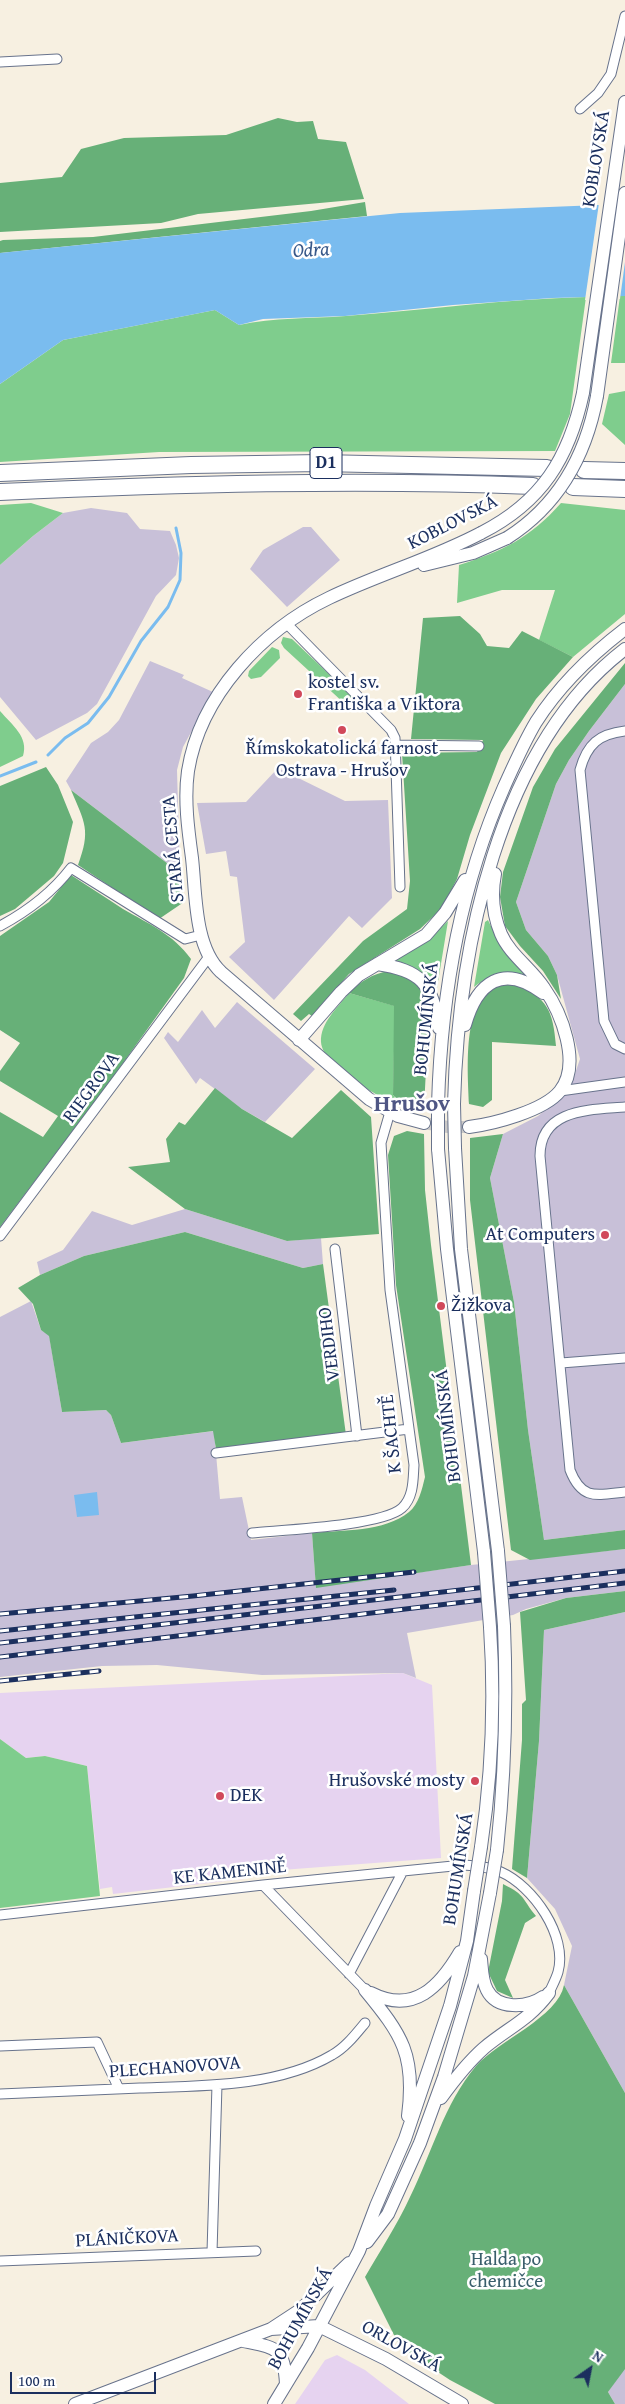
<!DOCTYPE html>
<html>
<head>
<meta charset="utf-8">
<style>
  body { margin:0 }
  #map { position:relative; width:625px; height:2404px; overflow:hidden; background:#f7f0e1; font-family:"Gentium Book Plus",serif }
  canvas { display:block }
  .north { position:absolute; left:565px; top:2344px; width:50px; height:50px; -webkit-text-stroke:4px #fff; paint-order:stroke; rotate:33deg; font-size:14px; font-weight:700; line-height:20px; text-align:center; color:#1b2f5e }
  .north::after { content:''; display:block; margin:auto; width:18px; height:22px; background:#1b2f5e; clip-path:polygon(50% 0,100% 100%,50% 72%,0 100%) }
  .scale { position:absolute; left:10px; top:2372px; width:146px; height:22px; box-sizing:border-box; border:2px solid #1b2f5e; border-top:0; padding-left:6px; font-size:15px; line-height:18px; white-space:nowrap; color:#1b2f5e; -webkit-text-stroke:4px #fff; paint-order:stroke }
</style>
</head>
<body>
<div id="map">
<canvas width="625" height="2404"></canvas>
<div class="north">N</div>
<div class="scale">100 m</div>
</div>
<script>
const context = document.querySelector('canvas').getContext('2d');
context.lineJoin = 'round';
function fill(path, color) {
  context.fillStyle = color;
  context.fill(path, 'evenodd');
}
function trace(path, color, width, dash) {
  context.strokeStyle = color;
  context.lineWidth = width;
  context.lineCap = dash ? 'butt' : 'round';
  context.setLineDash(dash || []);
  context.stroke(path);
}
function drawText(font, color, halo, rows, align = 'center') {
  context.font = font + ' "Gentium Book Plus",serif';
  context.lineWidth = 5;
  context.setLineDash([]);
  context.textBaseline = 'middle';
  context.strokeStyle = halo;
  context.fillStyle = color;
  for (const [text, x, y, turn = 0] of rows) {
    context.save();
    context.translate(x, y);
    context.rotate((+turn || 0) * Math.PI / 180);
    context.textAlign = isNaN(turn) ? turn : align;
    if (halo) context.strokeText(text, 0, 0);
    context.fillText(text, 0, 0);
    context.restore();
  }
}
fill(new Path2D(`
  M403,1673L432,1685L441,1858L268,1871L246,1876L244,1879L113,1894L112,1887L100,1889L87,1766L45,1756L26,1758L0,1739V1693Z
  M337,2355L365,2370L409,2404H295L325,2360Z`), '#e6d3f0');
fill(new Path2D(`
  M91,508L127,513L140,529L170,531L176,545L179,558L176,575L156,596L97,704L87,713L36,740L0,697V565L33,536L63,513Z
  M303,527H311L340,560L287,607L250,569L263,550Z
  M150,661L184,675L182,678L213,692L183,747L177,770L180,873L71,790L66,781L91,743L108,732L119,720Z
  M625,684V1530L544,1540L528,1430L514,1302L490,1178L503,1134L538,1116L569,1091L580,1059L557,975L548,956L526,930L516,902L556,784L569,760L589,731Z
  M278,768L345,801L388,800L392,898L362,928L349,916L274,1000L229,957L245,942L237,877L230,876L226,851L206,854L197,803L246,802Z
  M237,1002L315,1069L265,1122L242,1109L200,1078L196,1084L164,1038L168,1032L178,1042L202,1010L215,1028Z
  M185,1209L287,1241L321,1238L323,1264L303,1268L185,1232L84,1256L40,1275L37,1262L63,1250L92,1211L132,1225Z
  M31,1301L41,1330L49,1335L62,1412L106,1410L111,1415L121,1443L214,1431L220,1499L242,1497L251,1540L312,1533L316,1587L471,1565L625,1549V1591L566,1598L526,1609L513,1615L407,1633L416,1678L403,1673L262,1675L157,1665L102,1666L0,1677V1317Z
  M625,1612V2093L564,1985L572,1946L555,1909L527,1878L539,1741L544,1630Z
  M625,2366V2404H615L608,2392Z`), '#c8c0d8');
fill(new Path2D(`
  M620,296H625V363H611Z
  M586,297L570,414L555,451L159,452L0,462V384L63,340L215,310L239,325C274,317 310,319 346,316C426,310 505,299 586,297Z
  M625,391V445L602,424L609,394Z
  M31,503L63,513L33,536L0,565V505Z
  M561,503L625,510V614L573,657L539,640L555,590H502L457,603L459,565C503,551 530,538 561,503Z
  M283,637L292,639L352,696L345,704L284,648L281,643Z
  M272,647L279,650L280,658L261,677L251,679L248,676L249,671Z
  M0,711C12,725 29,737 23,756L0,767Z
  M488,920L500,945L525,975C506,970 490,974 474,987L485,922Z
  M448,921L437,988L433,990L392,962L428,939Z
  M349,993L395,1006L393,1095L411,1110C388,1102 323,1070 321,1042C320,1023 338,1007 349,993Z
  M0,1739L26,1758L45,1756L87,1766L100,1896L0,1908Z`), '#7fcd8d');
fill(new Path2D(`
  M278,118L297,122L313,121L318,139L346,142L364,199L198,214L161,223L0,232V183L62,177L81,149L124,138L226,135Z
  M365,202L367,216L0,253V241L3,240L93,237L311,211Z
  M460,616L480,634L487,646L509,648L522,631L573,657L536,699L501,753L470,835L457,879L442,908L420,929L349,974L312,1016L309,1014L301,1021L293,1014L363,941L407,909L410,881L402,753L477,752L483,740L411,739L423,618Z
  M625,663V684L589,731L569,760L556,784L516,902L526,930L548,956L557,975L561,999L543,971L520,946L505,926L500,897L503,872L533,787L555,749Z
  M46,767L58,785L73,822L63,863L54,876L15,909L0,916V786Z
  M71,790L180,873L184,902L159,919L78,865C91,830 85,823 71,790Z
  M71,875C88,886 106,898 123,909C149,924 173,934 191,959L184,978L108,1084L0,1227V1112L43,1137L58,1116L0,1081V1071L20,1043L0,1030V936L49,902Z
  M389,971L405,974L415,981L424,995L429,1011L424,1108L411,1110L393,1095L394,1006L349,993C361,981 372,974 389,971Z
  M514,985C548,997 553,1011 556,1046L492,1042V1100L483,1107L469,1104C468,1073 461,998 498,985C503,984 509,985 514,985Z
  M215,1088L242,1109L292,1138L341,1090L371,1117L379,1234L287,1241L185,1209L128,1167L170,1162L166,1139L179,1122L185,1125Z
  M407,1131L424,1134L425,1190L431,1245L471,1565L316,1588L312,1533C341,1530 385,1532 409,1512C419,1504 422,1489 425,1477L396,1285L388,1155L394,1136Z
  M503,1134L490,1178L514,1302L528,1430L544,1540L625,1530V1549L530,1560L511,1550L470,1200V1138Z
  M185,1232L303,1268L323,1264L346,1435L216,1449L213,1431L121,1443L111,1415L106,1410L62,1412L49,1336L41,1330L33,1304L18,1288L40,1275L84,1256Z
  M625,1591V1612L544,1630L539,1741L527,1878L512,1869L522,1740V1704L526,1700L520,1612L566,1598Z
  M503,1884C527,1896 521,1898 536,1916L525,1923L505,1980L513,1998L497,1991L488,1972L502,1901Z
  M564,1985L625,2093V2369L608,2392L615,2404H495L450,2380L400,2347L365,2277C380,2251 397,2225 410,2197C432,2153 444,2104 476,2066C498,2041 558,2017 564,1985Z`), '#67b078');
fill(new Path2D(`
  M599,205L625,206V296L552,298L453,305L345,316L263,319L239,325L215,310L63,340L0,384V253L400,213Z
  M97,1492L99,1515L77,1517L74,1495Z`), '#7abcef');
fill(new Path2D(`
  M599,203L625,204V262L620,299L585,300Z`), '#f7f0e1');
trace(new Path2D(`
  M48,755L65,738L88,723L109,697L141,641L168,607L180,580L181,553L176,528
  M0,776L36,762`), '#7abcef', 3);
trace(new Path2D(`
  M424,1123L448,1127H466`), '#cbc9c7', 12, [12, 6]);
const street = new Path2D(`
  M0,62L57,59
  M580,109L598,93L611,74L625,16
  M286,623L391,730L395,738L400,887
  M625,731C599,734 587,744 580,770L604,1021L615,1044L625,1049
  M395,745L479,746
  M0,926C28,911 51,894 71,868L185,939L201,935
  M560,1091L625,1082
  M625,1107C591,1110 540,1108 540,1156L570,1470C582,1501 597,1495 625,1492
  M0,1236L208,958
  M335,1249L357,1436
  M561,1363L625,1358
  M216,1453L409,1429
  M252,1533C282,1530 382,1526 402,1508C414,1497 413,1479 414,1465L390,1290L381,1143L390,1112
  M263,1885L365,1990
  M0,1915L263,1885L463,1865C476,1866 490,1867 501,1872C533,1886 568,1936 558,1972C556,1979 552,1986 549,1993
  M349,1974L403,1871
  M0,2046L97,2042L119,2089
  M0,2094C47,2092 93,2090 140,2088C201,2086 278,2087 332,2055C345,2048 355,2035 365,2023
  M212,2252L217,2085
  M0,2261L256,2251`);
const secondary = new Path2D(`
  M583,393L625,102
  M597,396L625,193
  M424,565L473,553L507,538
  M377,964C421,970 432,983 439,1028
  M465,1025C477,982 503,963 543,993
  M299,1040L341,992L359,975L426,935L445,913L465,880
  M454,1104C458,952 497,747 625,649
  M438,1105C441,995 460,887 504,787C514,765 524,742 536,722C559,686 591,655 625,629
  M424,1123L398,1116L369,1099L221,972C194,947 196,893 192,858C188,829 184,799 188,771C200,696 262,630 329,598C379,574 432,559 481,533
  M469,1127C493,1124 544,1111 560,1091C582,1064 561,1012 544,988C532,969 510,955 501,934C493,915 491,895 495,874
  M455,1148L461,1249L498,1551
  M438,1149L447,1249L484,1552
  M481,1847C492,1774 495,1701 490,1627
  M497,1850C505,1775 507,1701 504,1626
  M481,1959C482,1969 482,1981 487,1990C497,2010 527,2008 543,1997
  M365,1990C402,2035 416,2055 408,2116
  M371,1993C414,2015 440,1986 460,1952
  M441,2098C454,2080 467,2063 484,2048C509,2027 528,2021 549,1993
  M367,2242L388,2214L420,2143L444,2077L474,1976L490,1893
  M271,2329L300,2310L349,2263
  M243,2341C277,2348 284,2347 286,2384
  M75,2404L271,2329L319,2326L386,2359L462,2404
  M274,2404L308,2348L359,2251L376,2206L405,2139L450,2006L467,1941L474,1891`);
const highway = new Path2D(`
  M584,470L625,471
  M0,473L191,465L321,463L547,468
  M573,487L625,489
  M0,492C177,484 356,479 533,486`);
trace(street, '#68738c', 11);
trace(secondary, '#68738c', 14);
trace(highway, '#68738c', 18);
trace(street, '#fff', 9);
trace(secondary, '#fff', 12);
trace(highway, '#fff', 16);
const rail = new Path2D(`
  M0,1614L193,1596L414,1572
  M0,1631L394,1590
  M0,1643L625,1571
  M0,1657L625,1583
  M0,1681L99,1671`);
trace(rail, '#1b2f5e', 5);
trace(rail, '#fff', 3, [9]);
const secondaryBridge = new Path2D(`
  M481,533C542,502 569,458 583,393
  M507,538C559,505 586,456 597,396
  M454,1104L455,1148
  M438,1105V1149
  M498,1551L504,1626
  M484,1552L490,1627
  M474,1891L481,1847
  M490,1893L497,1850`);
trace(secondaryBridge, '#68738c', 14, []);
trace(secondaryBridge, '#fff', 12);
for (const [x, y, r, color] of [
  [298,694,5,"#d1495b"],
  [342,730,5,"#d1495b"],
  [605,1235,5,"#d1495b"],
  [441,1306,5,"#d1495b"],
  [475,1781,5,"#d1495b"],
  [220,1796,5,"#d1495b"]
]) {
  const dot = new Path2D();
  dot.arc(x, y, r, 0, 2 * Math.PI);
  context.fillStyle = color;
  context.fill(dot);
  trace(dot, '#fff', 2);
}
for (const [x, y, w] of [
  [326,463,32]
]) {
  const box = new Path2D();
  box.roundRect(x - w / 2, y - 15.5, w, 31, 4);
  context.fillStyle = '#fff';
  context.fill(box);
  trace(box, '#1b2f5e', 1);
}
drawText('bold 18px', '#1b2f5e', null, [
  ["D1",326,463]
]);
drawText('19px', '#1b2f5e', '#fff', [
  ["KOBLOVSKÁ",597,159,-81],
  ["KOBLOVSKÁ",453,523,-27],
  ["STARÁ CESTA",174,849,-95],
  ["BOHUMÍNSKÁ",427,1019,-84],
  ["RIEGROVA",92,1088,-54],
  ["VERDIHO",330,1344,-97],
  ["BOHUMÍNSKÁ",449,1426,-97],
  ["K ŠACHTĚ",392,1434,-96],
  ["BOHUMÍNSKÁ",459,1869,-81],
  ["KE KAMENINĚ",230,1873,-6],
  ["PLECHANOVOVA",175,2068,-4],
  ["PLÁNIČKOVA",127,2239,-3],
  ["BOHUMÍNSKÁ",301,2319,-61],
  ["ORLOVSKÁ",401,2347,29]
]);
drawText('19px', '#1b2f5e', '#fff', [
  ["kostel sv.",308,683],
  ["Františka a Viktora",308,705],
  ["Římskokatolická farnost",342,749,"center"],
  ["Ostrava - Hrušov",342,771,"center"],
  ["At Computers",595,1235,"right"],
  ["Žižkova",451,1306],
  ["Hrušovské mosty",465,1781,"right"],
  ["DEK",230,1796]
], 'left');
drawText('19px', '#395e6c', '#fff', [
  ["Halda po",506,2260],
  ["chemičce",506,2282]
]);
drawText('italic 20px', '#38598a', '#fff', [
  ["Odra",311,251,-3]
]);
drawText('bold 24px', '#4f5684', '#fff', [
  ["Hrušov",412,1105]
]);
</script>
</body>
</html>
